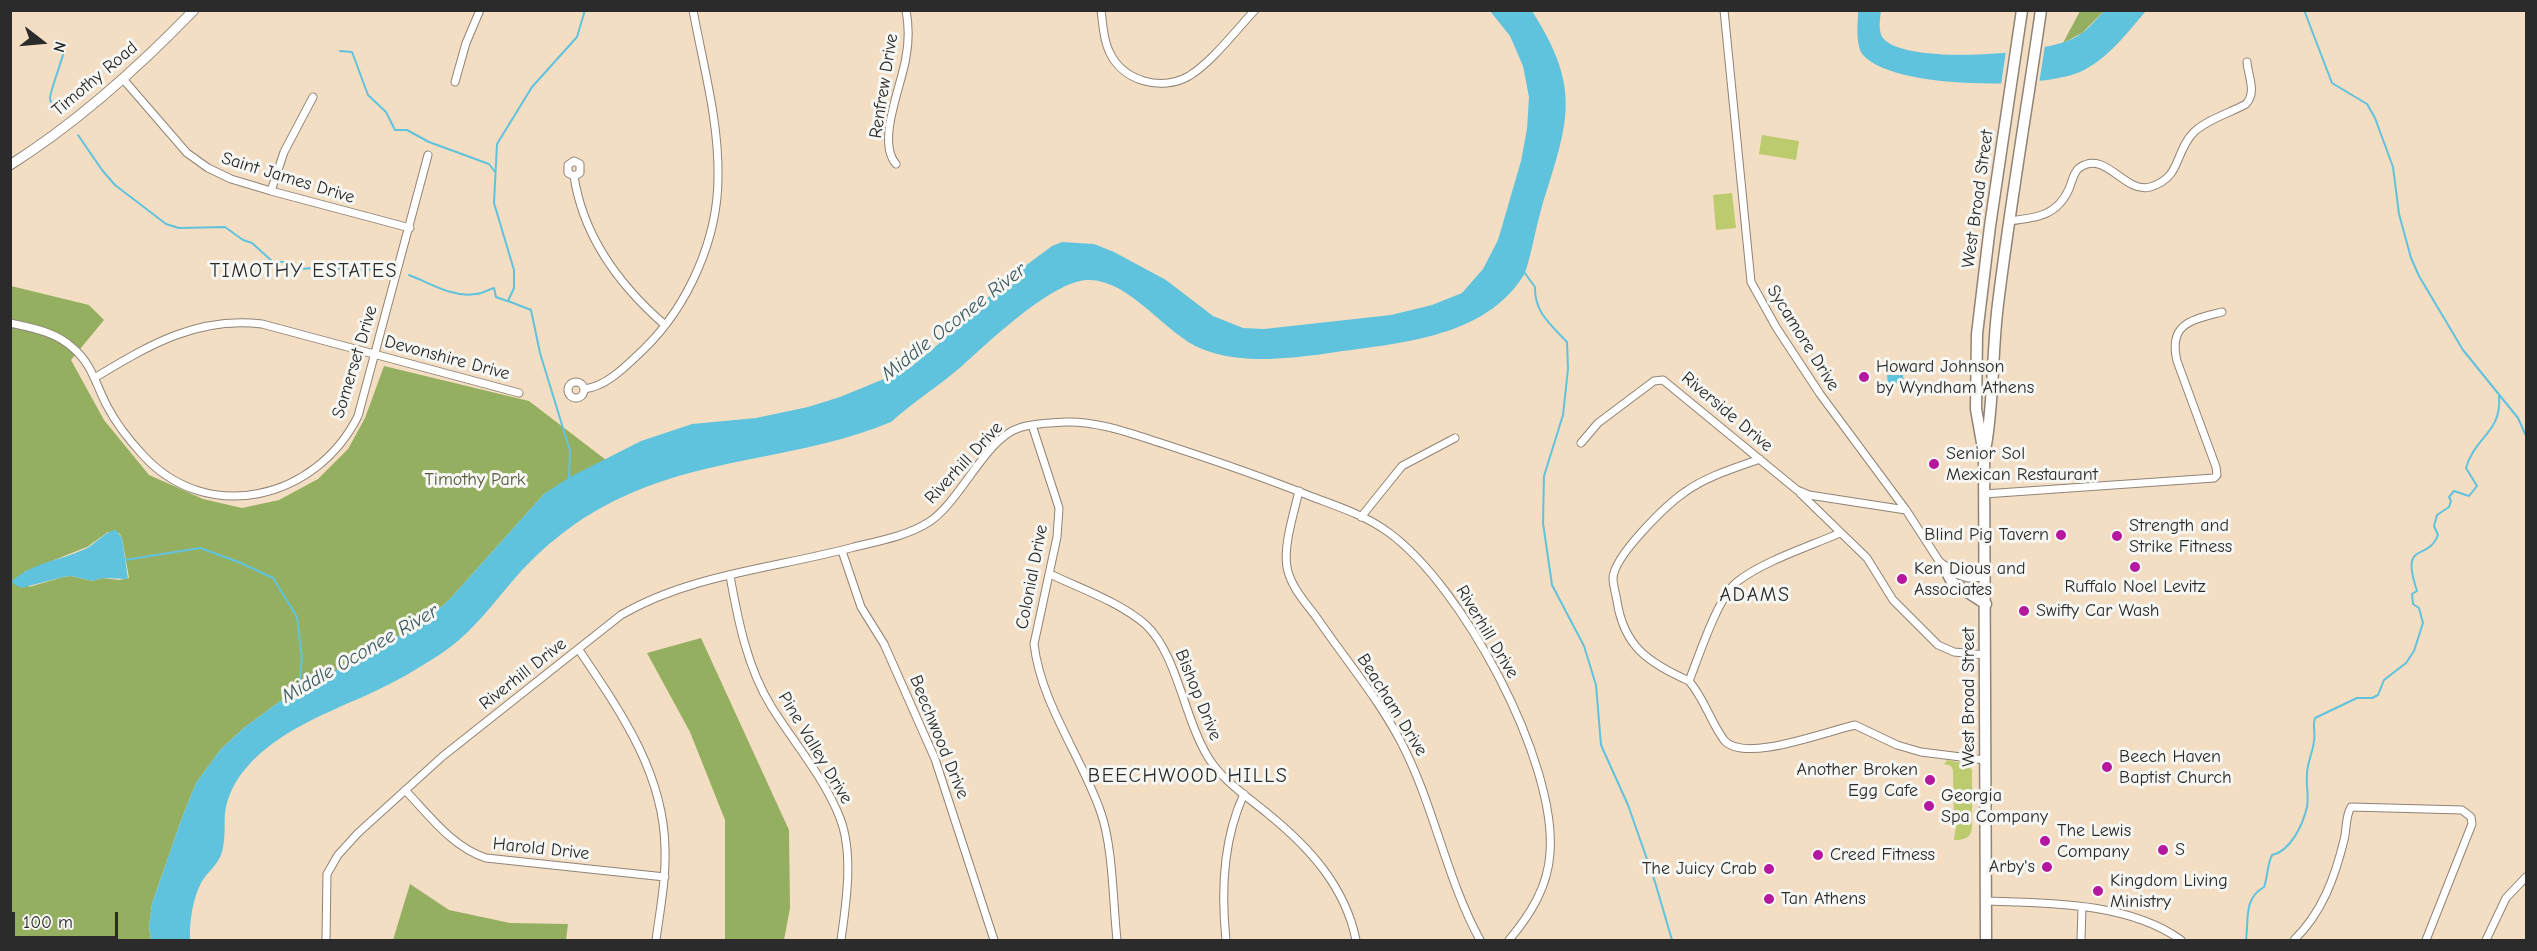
<!DOCTYPE html>
<html>
<head>
<meta charset="utf-8">
<style>
  body { margin:0 }
  #map { position:relative; width:2537px; height:951px; overflow:hidden; background:#f3ddc3; font-family:"Comic Neue",sans-serif }
  canvas { display:block }
  .frame { position:absolute; inset:0; border:12px solid #2b2b2b; pointer-events:none }
  .north { position:absolute; left:12px; top:12px; width:60px; height:60px; -webkit-text-stroke:4px #f6f6f2; paint-order:stroke; rotate:106deg; font-size:16px; font-weight:700; line-height:24px; text-align:center; color:#2b2b2b }
  .north::after { content:''; display:block; margin:auto; width:21px; height:27px; background:#2b2b2b; clip-path:polygon(50% 0,100% 100%,50% 72%,0 100%) }
  .scale { position:absolute; left:12px; top:912px; width:106px; height:27px; box-sizing:border-box; border:3px solid #2b2b2b; border-top:0; padding-left:8px; font-size:18px; line-height:21px; white-space:nowrap; color:#2b2b2b; -webkit-text-stroke:4px #f6f6f2; paint-order:stroke }
</style>
</head>
<body>
<div id="map">
<canvas width="2537" height="951"></canvas>
<div class="frame"></div>
<div class="north">N</div>
<div class="scale">100 m</div>
</div>
<script>
const context = document.querySelector('canvas').getContext('2d');
context.lineJoin = 'round';
function fill(path, color) {
  context.fillStyle = color;
  context.fill(path, 'evenodd');
}
function trace(path, color, width, dash) {
  context.strokeStyle = color;
  context.lineWidth = width;
  context.lineCap = dash ? 'butt' : 'round';
  context.setLineDash(dash || []);
  context.stroke(path);
}
function drawText(font, color, halo, rows, align = 'center') {
  context.font = font + ' "Comic Neue",sans-serif';
  context.lineWidth = 6;
  context.setLineDash([]);
  context.textBaseline = 'middle';
  context.strokeStyle = halo;
  context.fillStyle = color;
  for (const [text, x, y, turn = 0] of rows) {
    context.save();
    context.translate(x, y);
    context.rotate((+turn || 0) * Math.PI / 180);
    context.textAlign = isNaN(turn) ? turn : align;
    if (halo) context.strokeText(text, 0, 0);
    context.fillText(text, 0, 0);
    context.restore();
  }
}
fill(new Path2D(`
  M1762,135L1799,141L1796,160L1759,154Z
  M1732,193L1736,228L1716,230L1713,195Z
  M1947,760L1967,764L1972,770V829C1970,839 1962,840 1954,840L1956,825L1954,822L1953,770L1951,766L1944,764Z`), '#bccb6e');
fill(new Path2D(`
  M2080,11H2104L2082,33L2063,43Z
  M11,286L89,305L104,320L71,360L104,420L149,475L203,499L242,508L279,500L318,479L348,449L365,418L384,366L529,401L606,460L544,494L449,600L425,621L279,702L245,727L221,749L196,783L180,823L152,904L149,926L151,940H11ZM108,532L119,533L122,538L129,578L119,580L102,578L93,581L71,576L63,577L29,587L24,572L87,547Z
  M701,638L789,830L790,908L784,940H725V820L690,732L647,653Z
  M410,884L449,910L510,923L568,924L566,940H393Z`), '#95af61');
fill(new Path2D(`
  M1490,11H1532C1584,92 1567,124 1541,210C1535,231 1532,252 1525,273C1485,341 1392,343 1323,354C1284,359 1239,364 1202,349C1166,335 1129,278 1087,280C1051,282 989,342 962,366C939,386 913,402 891,422C805,458 715,456 629,494C585,513 548,541 516,577C494,602 476,628 449,648C424,666 395,682 367,695C326,713 277,732 247,767C236,779 227,796 225,813C224,826 226,841 221,855C217,865 208,872 202,881C193,897 189,922 190,940H151L149,926L152,904L180,823L196,783L221,749L245,727L279,702L425,621L449,600L544,494L570,477L641,441L692,424L756,418L808,407L840,397L908,369L933,349L1009,278L1052,246L1062,242L1094,244L1114,252L1166,280L1213,316L1243,328L1264,329L1391,315L1432,305L1462,293L1483,269L1498,240L1521,161L1527,129L1529,97L1523,66L1510,36Z
  M1858,11H1881C1880,20 1877,34 1886,41C1914,64 2041,55 2074,38C2086,32 2095,21 2104,11H2146C2126,34 2108,59 2080,72C2041,89 1894,90 1863,55C1855,45 1858,23 1858,11Z
  M1887,375H1903L1904,382L1888,385Z
  M116,530L122,538L128,579L102,578L93,581L71,576L63,577L21,588L11,582C35,560 63,561 89,547C98,541 106,531 116,530Z`), '#60c3de');
fill(new Path2D(`
  M2045,45L2039,84L2001,85L2006,51Z`), '#f3ddc3');
trace(new Path2D(`
  M2304,10L2332,83L2367,104L2375,118L2393,167L2399,214L2411,258L2419,276L2463,350L2518,418L2526,436
  M340,51L352,52L368,95L386,112L395,130H407L429,142L489,164L495,172
  M61,115C57,110 51,105 50,99C49,94 62,61 64,51
  M78,135L102,170L115,185L166,224L179,228L225,227L243,240L252,243L273,262H286L299,269L330,267L353,271L388,268
  M1524,272L1535,287C1534,312 1551,325 1567,342L1568,369L1563,415L1544,476L1543,523L1552,585L1584,646L1596,685L1601,745L1628,805L1655,882L1672,940
  M409,275C430,283 453,298 475,294C482,294 487,290 494,288L496,297L507,301
  M569,479L570,451L540,353L531,310L508,301L514,288V270L494,203L497,144L532,87L577,37L585,10
  M125,560L200,548L241,563L273,578L297,617L302,658L298,696
  M2246,940C2249,920 2243,899 2264,887C2268,876 2267,865 2272,855C2291,851 2303,824 2307,807C2309,796 2306,785 2307,774C2307,763 2313,752 2314,741C2316,733 2312,727 2315,718L2357,698H2372L2378,695L2384,680L2406,663L2414,651L2423,623L2419,608L2413,604L2412,594L2417,591C2400,539 2427,563 2438,535L2434,526L2437,515L2449,507L2451,501L2449,497L2454,491L2469,496L2477,486L2466,468C2475,436 2502,433 2499,396`), '#60c3de', 2);
const minor = new Path2D(`
  M1101,10C1103,24 1103,39 1109,51C1122,81 1161,92 1189,76C1212,62 1236,30 1255,10
  M1724,10L1751,282L1776,327L1820,394L1906,510L1939,561L1955,574L1968,578L1985,577
  M123,79L187,153L208,168L231,179L271,191L410,228
  M455,82L466,43L480,10
  M896,164C876,141 902,85 906,57C909,41 909,26 906,10
  M574,176L568,173V165L574,161L580,164V173L574,176C583,236 620,286 665,325
  M271,191L284,152L313,97
  M2009,221C2036,218 2057,216 2069,189C2072,182 2073,173 2079,168C2106,149 2124,194 2150,187C2182,178 2174,152 2194,132C2208,119 2230,113 2246,104C2257,92 2248,76 2247,62
  M10,323C33,328 56,332 73,348C92,364 96,385 107,406C116,423 129,440 142,454C207,527 317,499 358,416L428,155
  M96,377C149,345 198,316 262,324L519,393
  M568 390a8 8 0 1 1 16 0a8 8 0 1 1-16 0Z
  M584,389C607,387 628,364 644,349C688,306 718,239 718,177C719,121 703,65 693,10
  M1032,425L1059,508L1057,537L1034,644C1041,704 1082,757 1101,813C1113,847 1113,904 1117,940
  M1581,443L1598,423L1654,381L1663,380L1797,490L1809,495L1906,510
  M1299,491C1294,512 1283,547 1287,567C1290,586 1306,603 1317,618C1345,659 1378,698 1401,742C1434,805 1446,878 1480,940
  M1800,493L1867,558L1893,600L1938,645L1954,652L1985,655
  M1984,494L2214,478L2217,475L2216,467L2177,361C2168,323 2192,320 2222,312
  M1361,517L1402,466L1455,438
  M1840,533C1808,547 1766,560 1738,581C1718,596 1699,656 1689,681C1704,698 1710,721 1724,740C1743,764 1827,731 1855,725L1897,745L1921,752L1985,760
  M842,551L861,607L884,644L935,759L994,940
  M1050,574C1081,589 1120,602 1146,625C1177,654 1184,718 1208,757C1221,779 1246,796 1267,813C1309,847 1345,886 1356,940
  M730,576C738,620 747,667 771,706C794,743 824,777 840,818C854,854 846,904 841,940
  M579,650C620,711 664,773 665,849C666,880 660,910 656,940
  M1689,681C1649,663 1624,647 1617,601C1616,594 1613,586 1613,578C1614,556 1666,505 1685,492C1707,476 1735,468 1760,459
  M405,790C429,815 452,847 486,858L665,877
  M1986,901C2048,903 2128,902 2181,940
  M326,940L327,874L338,855L358,833L443,756L621,615C691,574 777,568 854,547C879,541 907,536 929,522C961,501 985,439 1019,428C1033,423 1051,423 1065,422C1100,421 1135,435 1167,445C1216,461 1263,477 1310,496C1336,506 1365,515 1388,532C1462,585 1557,761 1550,853C1548,887 1530,915 1509,940
  M1226,940C1221,892 1223,839 1244,794
  M2081,940L2082,907
  M2294,940C2322,913 2335,877 2344,840C2347,829 2345,817 2351,807L2462,810L2471,817L2472,824L2426,940
  M2486,940L2506,898L2526,877`);
const secondary = new Path2D(`
  M10,165C78,122 138,68 194,10`);
const primary = new Path2D(`
  M1986,445C1994,398 1992,351 1998,304C2010,206 2027,108 2041,10
  M1944,567L1952,582L1986,604
  M1986,940L1984,454L1976,409L1977,334L1990,226L2022,10`);
trace(minor, '#8f8477', 9);
trace(secondary, '#8f8477', 11);
trace(primary, '#8f8477', 13);
trace(minor, '#fff', 7);
trace(secondary, '#fff', 9);
trace(primary, '#fff', 10);
for (const [x, y, r, color] of [
  [1864,377,6,"#b5179e"],
  [1934,464,6,"#b5179e"],
  [2061,535,6,"#b5179e"],
  [2117,536,6,"#b5179e"],
  [2135,567,6,"#b5179e"],
  [1902,579,6,"#b5179e"],
  [2024,611,6,"#b5179e"],
  [2107,767,6,"#b5179e"],
  [1930,780,6,"#b5179e"],
  [1929,806,6,"#b5179e"],
  [2045,841,6,"#b5179e"],
  [2163,850,6,"#b5179e"],
  [1818,855,6,"#b5179e"],
  [2047,867,6,"#b5179e"],
  [1769,869,6,"#b5179e"],
  [2098,891,6,"#b5179e"],
  [1769,899,6,"#b5179e"]
]) {
  const dot = new Path2D();
  dot.arc(x, y, r, 0, 2 * Math.PI);
  context.fillStyle = color;
  context.fill(dot);
  trace(dot, '#f6f6f2', 2);
}
drawText('18px', '#2b2b2b', '#f6f6f2', [
  ["Timothy Road",95,79,-40],
  ["Renfrew Drive",884,86,-81],
  ["Saint James Drive",288,178,17],
  ["West Broad Street",1978,199,-82],
  ["Sycamore Drive",1803,338,58],
  ["Devonshire Drive",447,358,15],
  ["Somerset Drive",355,362,-73],
  ["Riverside Drive",1727,412,40],
  ["Riverhill Drive",964,463,-47],
  ["Colonial Drive",1032,577,-79],
  ["Riverhill Drive",1487,632,59],
  ["Riverhill Drive",523,674,-38],
  ["Bishop Drive",1198,695,68],
  ["West Broad Street",1969,697,-90],
  ["Beacham Drive",1392,705,58],
  ["Beechwood Drive",939,737,68],
  ["Pine Valley Drive",815,748,59],
  ["Harold Drive",541,849,6]
]);
drawText('18px', '#2b2b2b', '#f6f6f2', [
  ["Howard Johnson",1876,367],
  ["by Wyndham Athens",1876,388],
  ["Senior Sol",1946,454],
  ["Mexican Restaurant",1946,475],
  ["Strength and",2129,526],
  ["Strike Fitness",2129,547],
  ["Blind Pig Tavern",2049,535,"right"],
  ["Ken Dious and",1914,569],
  ["Associates",1914,590],
  ["Ruffalo Noel Levitz",2135,587,"center"],
  ["Swifty Car Wash",2036,611],
  ["Beech Haven",2119,757],
  ["Baptist Church",2119,778],
  ["Another Broken",1918,770,"right"],
  ["Egg Cafe",1918,791,"right"],
  ["Georgia",1941,796],
  ["Spa Company",1941,817],
  ["The Lewis",2057,831],
  ["Company",2057,852],
  ["S",2175,850],
  ["Creed Fitness",1830,855],
  ["Arby's",2035,867,"right"],
  ["The Juicy Crab",1757,869,"right"],
  ["Kingdom Living",2110,881],
  ["Ministry",2110,902],
  ["Tan Athens",1781,899]
], 'left');
drawText('18px', '#565b3f', '#f6f6f2', [
  ["Timothy Park",475,480]
]);
context.letterSpacing = '1.5px';
drawText('20px', '#2b2b2b', '#f6f6f2', [
  ["TIMOTHY ESTATES",304,271],
  ["ADAMS",1755,595],
  ["BEECHWOOD HILLS",1188,776]
]);
context.letterSpacing = '0px';
drawText('italic 20px', '#3b5961', '#f6f6f2', [
  ["Middle Oconee River",954,322,-38],
  ["Middle Oconee River",360,654,-30]
]);
</script>
</body>
</html>
